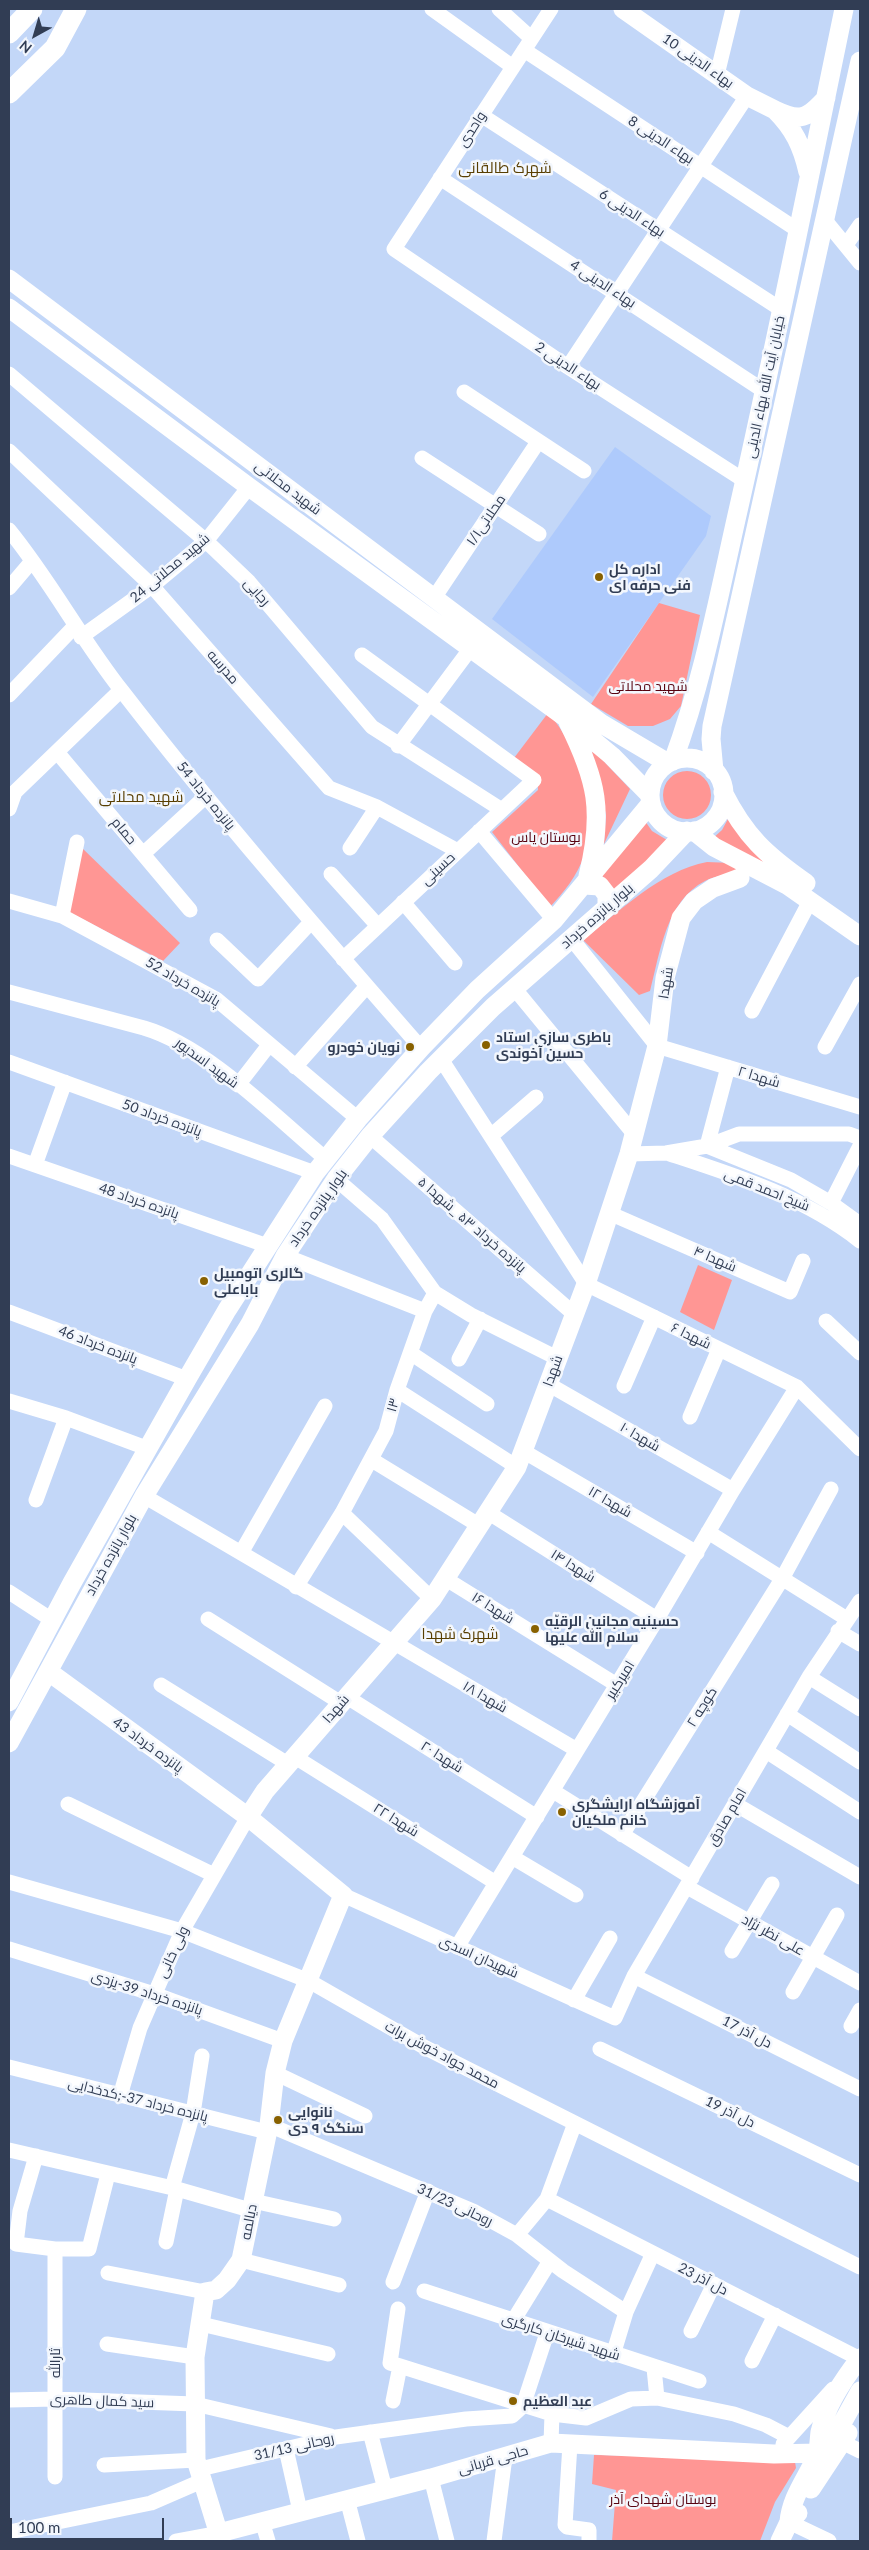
<!DOCTYPE html>
<html>
<head>
<meta charset="utf-8">
<style>
  body { margin:0 }
  #map { position:relative; width:869px; height:2550px; overflow:hidden; background:#c3d7f8; font-family:Lato,sans-serif }
  canvas { display:block }
  .frame { position:absolute; inset:0; border:10px solid #313d54; pointer-events:none }
  .north { position:absolute; left:10px; top:10px; width:50px; height:50px; -webkit-text-stroke:4px #f3f7fd; paint-order:stroke; rotate:219deg; font-size:14px; font-weight:700; line-height:20px; text-align:center; color:#313d54 }
  .north::after { content:''; display:block; margin:auto; width:18px; height:22px; background:#313d54; clip-path:polygon(50% 0,100% 100%,50% 72%,0 100%) }
  .scale { position:absolute; left:10px; top:2518px; width:154px; height:22px; box-sizing:border-box; border:2px solid #313d54; border-top:0; padding-left:6px; font-size:15px; line-height:18px; white-space:nowrap; color:#313d54; -webkit-text-stroke:4px #f3f7fd; paint-order:stroke }
</style>
</head>
<body>
<div id="map">
<canvas width="869" height="2550"></canvas>
<div class="frame"></div>
<div class="north">N</div>
<div class="scale">100 m</div>
</div>
<script>
const context = document.querySelector('canvas').getContext('2d');
context.lineJoin = 'round';
function fill(path, color) {
  context.fillStyle = color;
  context.fill(path, 'evenodd');
}
function trace(path, color, width, dash) {
  context.strokeStyle = color;
  context.lineWidth = width;
  context.lineCap = dash ? 'butt' : 'round';
  context.setLineDash(dash || []);
  context.stroke(path);
}
function drawText(font, color, halo, rows, align = 'center') {
  context.font = font + ' Lato,Cairo,sans-serif';
  context.lineWidth = 5;
  context.setLineDash([]);
  context.textBaseline = 'middle';
  context.strokeStyle = halo;
  context.fillStyle = color;
  for (const [text, x, y, turn = 0] of rows) {
    context.save();
    context.translate(x, y);
    context.rotate((+turn || 0) * Math.PI / 180);
    context.textAlign = isNaN(turn) ? turn : align;
    if (halo) context.strokeText(text, 0, 0);
    context.fillText(text, 0, 0);
    context.restore();
  }
}
fill(new Path2D(`
  M615,447L711,516L706,536L593,697L492,619Z`), '#aecafc');
fill(new Path2D(`
  M659,603L700,615L681,706L670,719L653,726H628L591,704Z
  M548,713C577,743 600,815 584,856C577,876 564,892 550,907L492,832L538,790L537,775L514,758Z
  M593,750L630,789L604,844L606,815L592,753Z
  M663 795a24 24 0 1 1 48 0a24 24 0 1 1-48 0Z
  M729,817L776,869L712,839L722,830Z
  M645,821L652,831L672,843L613,897L602,875L638,833Z
  M80,846L180,943L163,961L67,911Z
  M707,862L732,863L741,869C730,875 716,875 705,881C666,901 660,953 650,991L639,995L583,940C620,911 660,871 707,862Z
  M698,1265L732,1280L714,1330L680,1312Z
  M594,2455L791,2459L795,2462L796,2468L775,2502L760,2541H612L616,2490L592,2484Z`), '#ff9694');
trace(new Path2D(`
  M432,9L513,67
  M499,9L531,38
  M551,9L394,249L568,367L745,481
  M524,50L799,231
  M717,75L733,9
  M481,115L782,310
  M440,178L764,391
  M824,219L860,263
  M846,245L860,225
  M568,367L747,96
  M9,374L206,541L249,582L372,727L502,810
  M464,392L584,471
  M9,451L152,586L329,788L377,807L458,851
  M422,458L539,534
  M9,530C50,580 81,639 122,691C217,814 319,931 421,1048
  M9,588L32,561
  M434,598L538,442
  M81,637L152,586L206,541L249,487
  M9,695L74,627
  M398,746L471,648
  M57,752L190,910
  M9,809L15,792L121,690
  M479,831L554,920
  M350,848L377,807
  M143,854L205,797
  M331,874L378,926
  M9,901L62,916L216,999L358,1119
  M403,902L455,963
  M62,916L77,842
  M571,938L657,1046L860,1107
  M217,940L258,979L311,922
  M343,959L534,780L362,655
  M514,988L634,1134
  M9,992L144,1028C208,1047 274,1116 326,1159
  M752,1011L810,901
  M825,1047L860,984
  M441,1059L586,1284L797,1387L860,1449
  M9,1062L315,1173
  M295,1067L367,986
  M238,1085L269,1045
  M492,1135L536,1097
  M370,1136L574,1314
  M707,1146L739,1134H849L860,1138
  M707,1146L728,1067
  M629,1154L666,1153L707,1146L791,1180L831,1203L860,1224
  M670,1154C737,1176 804,1197 860,1241
  M9,1156L268,1246
  M35,1165L65,1082
  M336,1179L382,1219L435,1293L471,1315L557,1358
  M831,1203L860,1146
  M609,1213L790,1292L803,1261
  M285,1256L425,1311
  M9,1312L187,1379
  M826,1321L860,1353
  M412,1354L487,1404
  M459,1359L480,1319
  M548,1384L733,1490
  M624,1386L654,1317
  M397,1390L517,1467
  M9,1401L66,1418L149,1449
  M690,1417L719,1349
  M523,1451L697,1553
  M372,1460L480,1526
  M144,1496L577,1750
  M36,1500L66,1418
  M342,1513L432,1599
  M489,1513L657,1619
  M708,1532L847,1619
  M241,1553L325,1406
  M446,1579L617,1685
  M296,1587L342,1513L386,1431L397,1390L425,1311L435,1293
  M9,1592L52,1620
  M208,1619L341,1703
  M838,1631L860,1644
  M809,1677L860,1709
  M161,1685L288,1764
  M347,1697L537,1817
  M787,1714L860,1762
  M766,1751L860,1812
  M295,1757L496,1883
  M553,1791L692,1878
  M68,1804L214,1875
  M735,1804L860,1877
  M622,1835L782,1579L831,1489
  M512,1857L576,1895
  M9,1882L182,1931L309,1981L426,2048L860,2267
  M687,1887L860,1983
  M343,1895L615,2018L634,1976L809,1677L860,1601
  M457,1947L657,1619L733,1490L797,1387
  M9,1949L154,1994L283,2041
  M732,1951L772,1884
  M634,1976L860,2089
  M793,1992L837,1915
  M574,2000L610,1938
  M851,2026L860,2010
  M600,2049L860,2175
  M9,2067L267,2132
  M275,2073L365,2116
  M120,2096L140,2028L182,1931L248,1817
  M269,2125L475,2212L517,2235L563,2271L626,2312
  M9,2150L177,2189L250,2210
  M36,2156L20,2211L16,2244L55,2249H89L108,2174
  M172,2188L193,2113L202,2056
  M547,2199L860,2359
  M253,2201L334,2219
  M517,2235L547,2199L575,2123
  M166,2242L177,2189
  M55,2249V2477
  M241,2260L339,2285
  M108,2273L205,2292
  M393,2282L428,2191
  M424,2291L699,2381
  M398,2309L390,2363L400,2366L552,2414L586,2418L631,2399L657,2398L734,2414L766,2425L789,2437
  M513,2321L550,2261
  M201,2324L328,2354
  M691,2331L714,2284
  M107,2344L195,2357
  M613,2355L626,2312L653,2253
  M752,2361L775,2315
  M654,2368L657,2398
  M9,2400L55,2399L195,2404L331,2436
  M393,2401L400,2366
  M370,2432L385,2489
  M551,2443L552,2414
  M844,2443L860,2451
  M570,2444L565,2525L567,2527L589,2530V2541
  M783,2444L833,2389
  M286,2449L300,2511
  M104,2465L196,2460
  M200,2469L336,2437L466,2419L512,2416L523,2406L547,2333
  M431,2478L447,2541
  M347,2499L358,2541
  M262,2521L268,2541
  M789,2522L829,2541
  M9,2532L151,2503L204,2480
  M176,2541L219,2533
  M494,2541L505,2457`), '#fff', 15);
trace(new Path2D(`
  M623,9L747,96L775,110
  M808,172C802,146 794,129 775,110C800,122 807,119 826,98
  M9,279L602,724L668,763
  M9,308L249,487L565,717L612,756L650,795
  M568,722C597,780 604,812 588,876
  M650 795a37 37 0 1 1 74 0a37 37 0 1 1-74 0Z
  M673,761C704,678 720,589 740,502C777,338 810,173 844,9
  M714,771L711,739L712,726L860,61
  M723,792C745,836 766,855 806,883
  M694,831L714,847L787,885L860,936
  M584,885L600,886L607,895V906
  M49,1672L248,1817L343,1895L283,2041L275,2073L269,2125L241,2260L227,2280L216,2290L205,2292L195,2357L196,2460L221,2541
  M9,1702L72,1583L187,1379L227,1310L315,1173L358,1119L421,1048L477,990L554,920L651,803
  M9,1743L144,1496L250,1324L285,1256L336,1179L370,1136L428,1072L493,1007L651,869L687,831
  M248,1817L265,1791L432,1599L517,1467L586,1284L629,1154L657,1046L665,978L681,918L694,901L713,888L740,878
  M811,2489L848,2433
  M789,2522C791,2497 807,2478 817,2455C819,2448 819,2440 820,2432C826,2405 843,2380 860,2358
  M219,2533L431,2478L551,2443L774,2454L817,2453L835,2436L860,2391
  M780,2541L789,2522L798,2513`), '#fff', 19);
trace(new Path2D(`
  M9,33L32,9
  M9,93L55,48L76,9`), '#fff', 21);
for (const [x, y, r, color] of [
  [599,577,5,"#886100"],
  [486,1045,5,"#886100"],
  [410,1047,5,"#886100"],
  [204,1281,5,"#886100"],
  [535,1629,5,"#886100"],
  [562,1812,5,"#886100"],
  [278,2120,5,"#886100"],
  [513,2401,5,"#886100"]
]) {
  const dot = new Path2D();
  dot.arc(x, y, r, 0, 2 * Math.PI);
  context.fillStyle = color;
  context.fill(dot);
  trace(dot, '#f3f7fd', 2);
}
drawText('14px', '#313d54', '#f3f7fd', [
  ["بهاء الدینی 10",698,61,35],
  ["واحدی",472,129,-57],
  ["بهاء الدینی 8",661,140,33],
  ["بهاء الدینی 6",632,213,33],
  ["بهاء الدینی 4",603,284,33],
  ["بهاء الدینی 2",568,366,33],
  ["خیابان آیت الله بهاء الدینی",765,387,-78],
  ["شهید محلاتی",288,488,37],
  ["محلاتی۱/۱",486,520,-56],
  ["شهید محلاتی 24",170,568,-40],
  ["رجایی",257,592,48],
  ["مدرسه",223,667,49],
  ["پانزده خرداد 54",206,796,51],
  ["حمام",124,831,50],
  ["حسینی",438,869,-43],
  ["بلوار پانزده خرداد",597,916,-41],
  ["پانزده خرداد 52",183,982,30],
  ["شهدا",666,983,-81],
  ["شهید اسدپور",207,1063,36],
  ["شهدا ۲",759,1077,17],
  ["پانزده خرداد 50",162,1118,20],
  ["شیخ احمد قمی",767,1190,22],
  ["پانزده خرداد 48",139,1201,19],
  ["بلوار پانزده خرداد",318,1208,-55],
  ["پانزده خرداد ۵۳ _شهدا ۵",472,1225,41],
  ["شهدا ۴",715,1259,23],
  ["شهدا ۶",691,1336,26],
  ["پانزده خرداد 46",98,1345,21],
  ["شهدا",553,1371,-70],
  ["۱۳",393,1405,-75],
  ["شهدا ۱۰",640,1437,30],
  ["شهدا ۱۲",610,1502,30],
  ["بلوار پانزده خرداد",111,1555,-61],
  ["شهدا ۱۴",573,1566,32],
  ["شهدا ۱۶",493,1608,32],
  ["امیرکبیر",620,1680,-58],
  ["شهدا ۱۸",485,1697,30],
  ["کوچه ۲",702,1707,-58],
  ["شهدا",336,1709,-49],
  ["پانزده خرداد 43",148,1745,36],
  ["شهدا ۲۰",442,1757,32],
  ["امام صادق",727,1817,-60],
  ["شهدا ۲۲",396,1820,32],
  ["علی نظر نژاد",773,1935,29],
  ["ولی خانی",173,1952,-65],
  ["شهیدان اسدی",479,1957,24],
  ["پانزده خرداد 39-یزدی",147,1993,18],
  ["دل آذر 17",747,2032,27],
  ["محمد جواد خوش برات",442,2055,28],
  ["پانزده خرداد 37-;کدخدایی",138,2100,14],
  ["دل آذر 19",730,2112,26],
  ["روحانی 31/23",455,2205,25],
  ["دیالمه",249,2222,-79],
  ["دل آذر 23",703,2279,27],
  ["شهید شیرخان کارگری",561,2337,18],
  ["ثارالله",55,2363,-90],
  ["سید کمال طاهری",102,2401,2],
  ["روحانی 31/13",294,2447,-13],
  ["حاجی قربانی",493,2460,-16]
]);
drawText('bold 14px', '#313d54', '#f3f7fd', [
  ["اداره کل",609,569],
  ["فنی حرفه ای",609,585],
  ["باطری سازی استاد",496,1037],
  ["حسین آخوندی",496,1053],
  ["نویان خودرو",400,1047,"right"],
  ["گالری اتومبیل",214,1273],
  ["باباعلی",214,1289],
  ["حسینیه مجانین الرقیّه",545,1621],
  ["سلام الله علیها",545,1637],
  ["آموزشگاه ارایشگری",572,1804],
  ["خانم ملکیان",572,1820],
  ["نانوایی",288,2112],
  ["سنگک ۹ دی",288,2128],
  ["عبد العظيم",523,2401]
], 'left');
drawText('14px', '#580310', '#f3f7fd', [
  ["شهید محلاتی",648,686],
  ["بوستان یاس",546,837],
  ["بوستان شهدای آذر",663,2499]
]);
drawText('15px', '#583e00', '#f3f7fd', [
  ["شهرک طالقانی",505,168],
  ["شهید محلاتی",141,797],
  ["شهرک شهدا",460,1634]
]);
</script>
</body>
</html>
